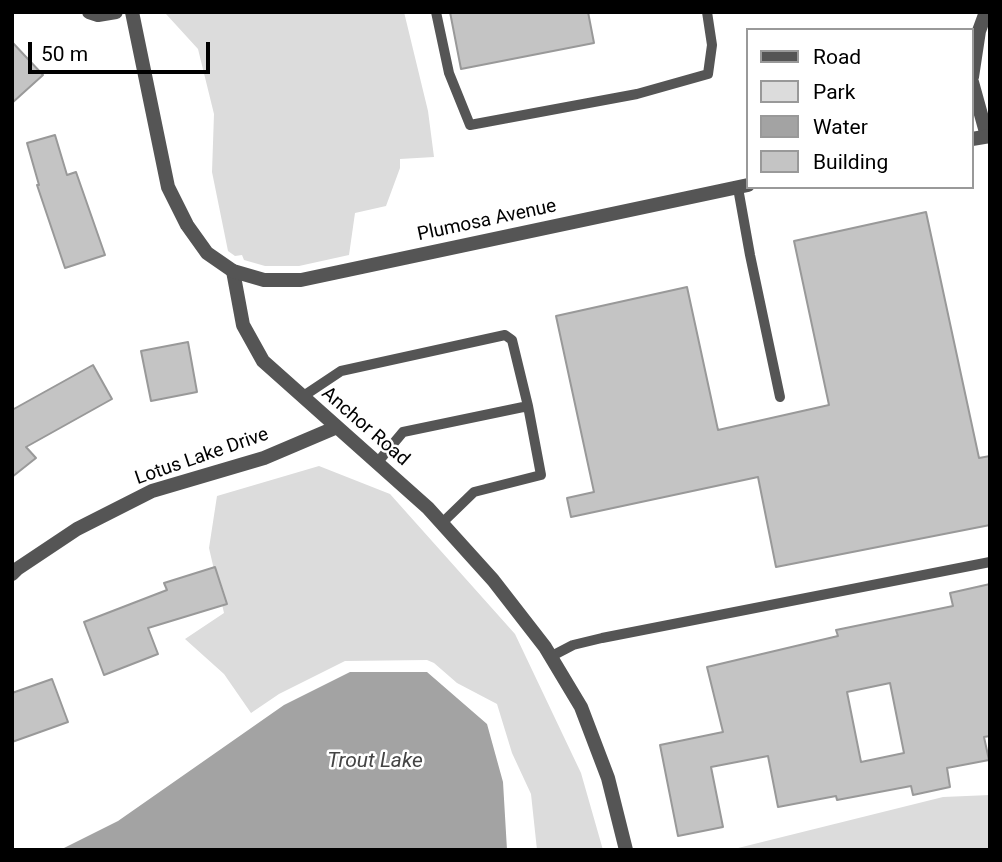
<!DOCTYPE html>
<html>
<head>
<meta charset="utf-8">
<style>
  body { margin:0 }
  #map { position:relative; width:1002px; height:862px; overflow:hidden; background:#fff; font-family:Roboto,sans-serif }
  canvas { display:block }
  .frame { position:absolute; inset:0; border:14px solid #000; pointer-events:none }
  .legend { position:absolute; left:746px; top:28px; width:228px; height:161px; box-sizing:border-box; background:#fff; border:2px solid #999; margin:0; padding:9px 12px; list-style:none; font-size:21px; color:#000 }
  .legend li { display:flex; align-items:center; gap:14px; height:35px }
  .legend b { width:35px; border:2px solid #999 }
  .scale { position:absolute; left:28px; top:42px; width:182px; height:32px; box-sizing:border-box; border:4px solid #000; border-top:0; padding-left:9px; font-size:21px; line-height:24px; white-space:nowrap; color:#000; -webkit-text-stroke:5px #fff; paint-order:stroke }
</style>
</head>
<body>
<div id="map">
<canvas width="1002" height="862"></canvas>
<div class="frame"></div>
<ul class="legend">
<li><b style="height:9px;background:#555"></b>Road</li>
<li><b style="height:19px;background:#dcdcdc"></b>Park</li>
<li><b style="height:19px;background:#a3a3a3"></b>Water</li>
<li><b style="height:19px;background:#c4c4c4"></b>Building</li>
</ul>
<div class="scale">50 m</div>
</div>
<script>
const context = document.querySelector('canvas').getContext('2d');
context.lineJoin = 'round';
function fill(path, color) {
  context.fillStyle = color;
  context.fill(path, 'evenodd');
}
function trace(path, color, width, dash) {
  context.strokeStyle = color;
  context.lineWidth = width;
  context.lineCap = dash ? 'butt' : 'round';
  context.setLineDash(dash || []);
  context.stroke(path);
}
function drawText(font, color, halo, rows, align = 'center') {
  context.font = font + ' Roboto,sans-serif';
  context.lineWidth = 5;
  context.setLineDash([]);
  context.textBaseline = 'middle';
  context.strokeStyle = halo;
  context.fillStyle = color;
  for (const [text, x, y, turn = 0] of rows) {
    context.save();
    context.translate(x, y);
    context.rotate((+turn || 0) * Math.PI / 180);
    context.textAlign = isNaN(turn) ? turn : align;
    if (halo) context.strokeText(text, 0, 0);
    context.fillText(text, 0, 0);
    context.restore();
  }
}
fill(new Path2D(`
  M169,12H404L428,111L434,157L400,159V168L386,206L355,213L349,255L299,266H265L244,260L242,255L235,256L228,251L212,172L214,114L198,49L166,14Z
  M319,466L390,494L515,634L581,773L603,850H537L531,794L512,753L497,704L457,683L434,663L427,660L345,661L279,694L251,713L224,674L185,639L224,613L209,548L217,496Z
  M990,795V850H730L943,797Z`), '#dcdcdc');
fill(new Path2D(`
  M350,672H427L487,724L503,782L507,850H60L118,821L284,705Z`), '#a3a3a3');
const building = new Path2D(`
  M450,12H588L594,43L461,69Z
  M12,42L43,75L12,103Z
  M55,135L67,175L76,172L105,255L65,268L37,185H39L27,143Z
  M926,212L979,458L990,456V525L776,567L758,477L571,517L567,498L594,492L556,316L687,287L718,430L829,405L794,241Z
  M188,342L197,392L151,401L141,351Z
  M93,365L112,399L26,447L36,458L12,477V410Z
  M215,567L227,604L148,628L158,654L104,675L84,622L167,590L164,583Z
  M990,584V736L984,737L989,760L947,768L950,787L913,795L911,786L837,800L836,796L778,807L768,756L711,767L723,827L678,836L660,745L723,732L707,667L838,636L836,630L953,606L950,593ZM890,683L904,753L861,762L847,692Z
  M52,679L68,722L12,742V693Z`);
fill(building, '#c4c4c4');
trace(building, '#999', 2);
trace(new Path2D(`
  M436,12L449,73L470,125L637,94L708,74L712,45L707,12
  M738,188L750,255L780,397
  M302,397L341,371L505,335L512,340L528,406L403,432L377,463
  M442,523L474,492L541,475L528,406
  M550,657L573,645L602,638L990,562`), '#555', 10);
trace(new Path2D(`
  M89,12L98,15L116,12
  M972,77L979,31L986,12
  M972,82L987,136
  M233,271L243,325L263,361L428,508L493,580L545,647L581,707L608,778L626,850
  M12,574L17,569L77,529L152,491L264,458L337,427`), '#555', 14);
trace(new Path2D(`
  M132,12L168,187L187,225L207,253L233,271L264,280H301L748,185
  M972,139L990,136`), '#555', 14);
drawText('19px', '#000', '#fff', [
  ["Plumosa Avenue",487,221,-12],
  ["Anchor Road",365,427,41],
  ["Lotus Lake Drive",202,457,-19]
]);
drawText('italic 21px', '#444', '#fff', [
  ["Trout Lake",375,762]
]);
</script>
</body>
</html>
